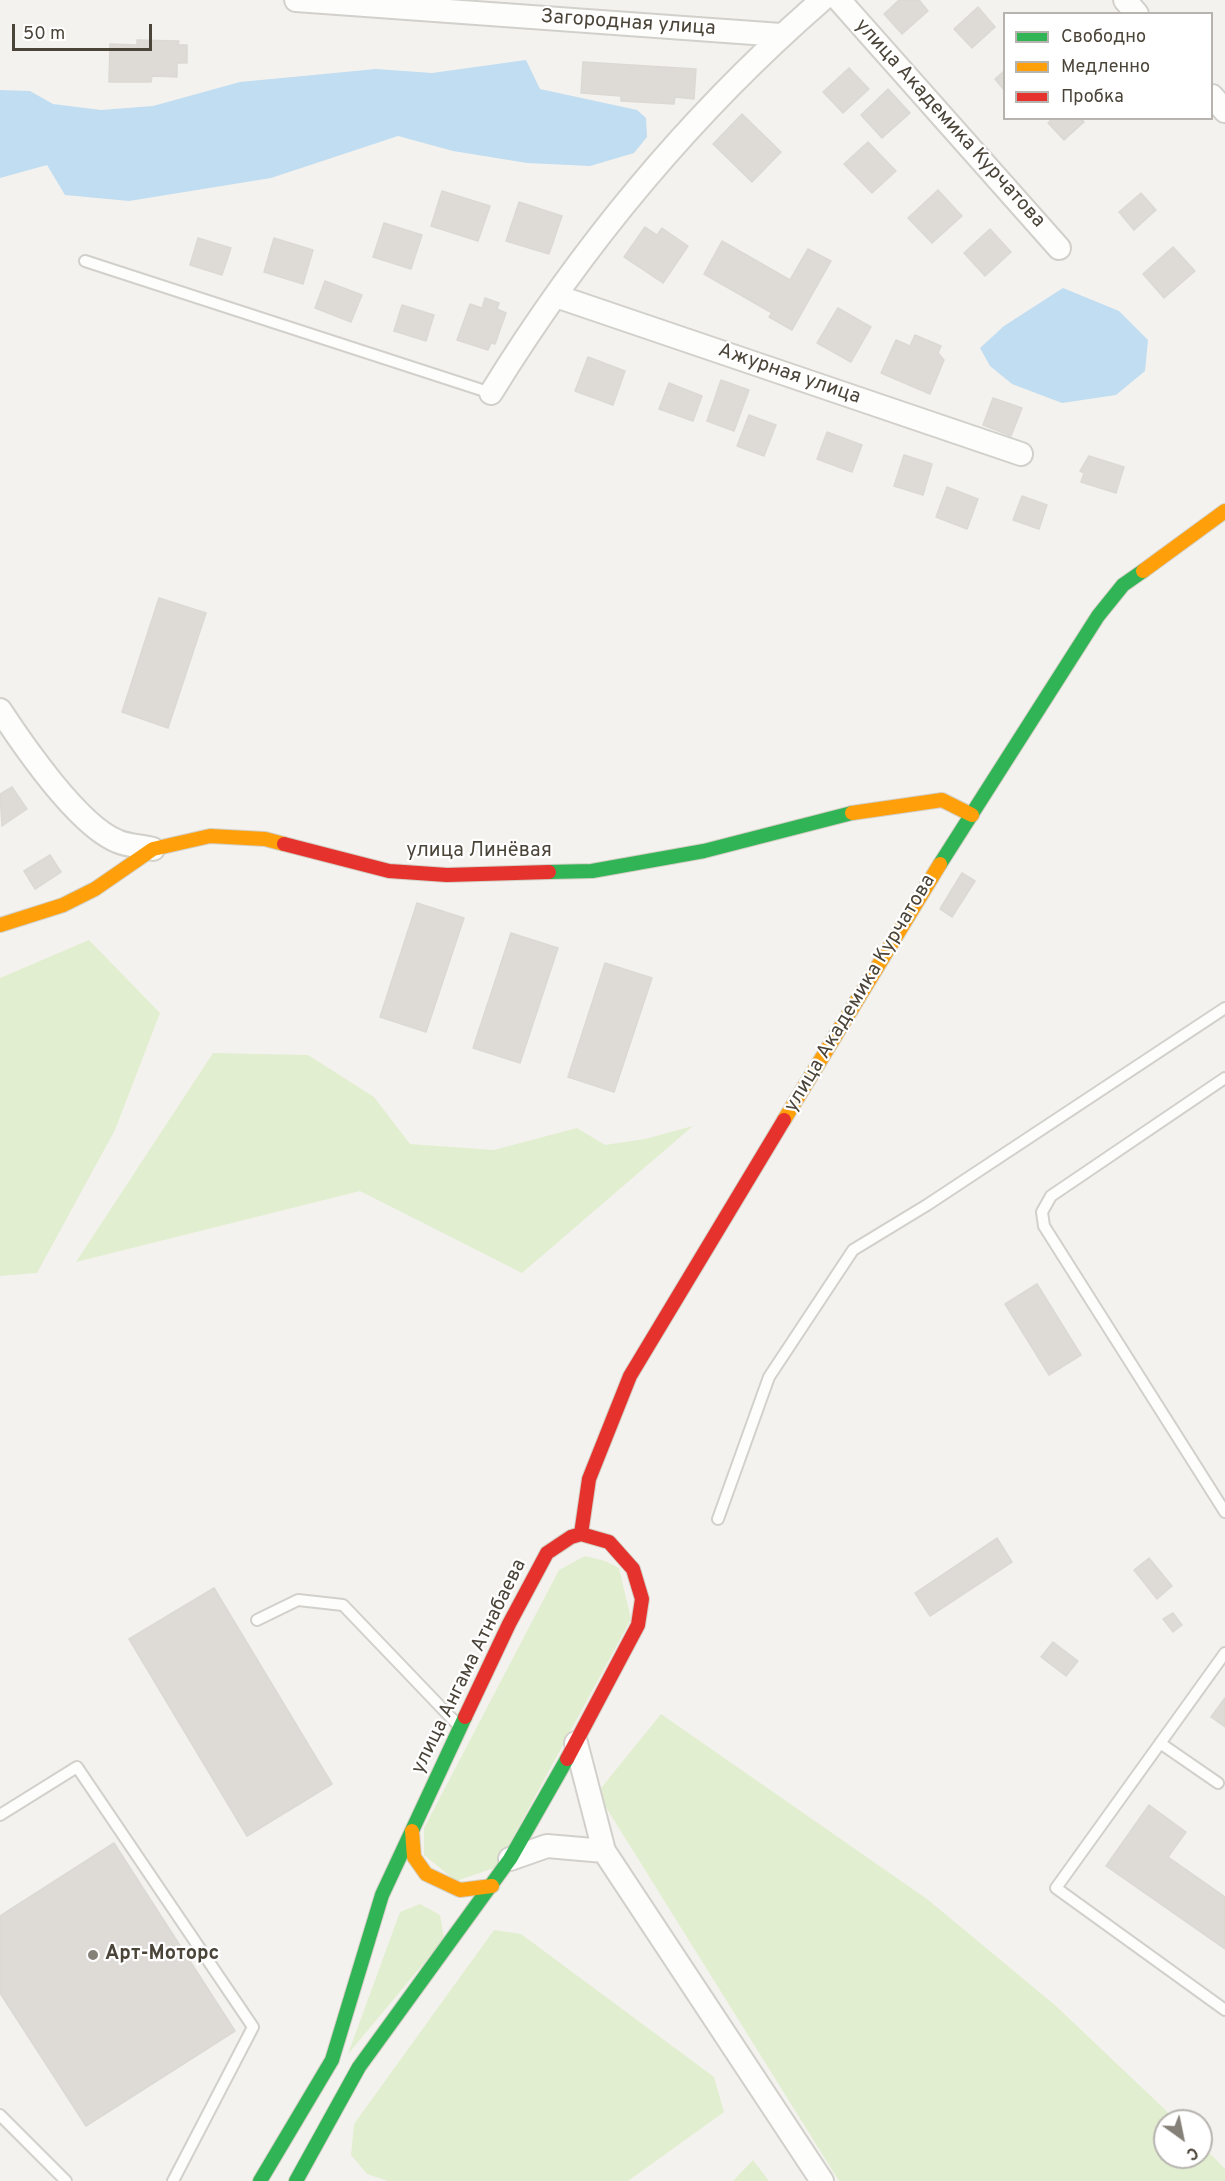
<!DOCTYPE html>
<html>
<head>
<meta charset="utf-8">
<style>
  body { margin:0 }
  #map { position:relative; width:1225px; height:2181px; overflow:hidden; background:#f4f2ee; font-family:Overpass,sans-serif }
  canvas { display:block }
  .legend { position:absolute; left:1003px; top:12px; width:210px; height:108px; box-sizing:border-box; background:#fff; border:2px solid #b7b4b0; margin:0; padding:8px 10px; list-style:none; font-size:18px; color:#4b4439 }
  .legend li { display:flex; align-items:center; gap:12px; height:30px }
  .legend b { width:30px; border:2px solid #b7b4b0 }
  .north { position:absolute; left:1153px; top:2109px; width:60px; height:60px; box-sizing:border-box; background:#fff; border:2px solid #b7b4b0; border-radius:50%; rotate:147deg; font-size:16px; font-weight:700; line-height:24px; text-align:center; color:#4b4439 }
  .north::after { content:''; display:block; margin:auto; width:21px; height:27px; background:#868178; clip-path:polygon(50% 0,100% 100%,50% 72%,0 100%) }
  .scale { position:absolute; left:12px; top:24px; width:140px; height:27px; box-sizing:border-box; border:3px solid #4b4439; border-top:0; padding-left:8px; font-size:18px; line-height:21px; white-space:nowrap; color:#4b4439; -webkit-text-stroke:4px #fff; paint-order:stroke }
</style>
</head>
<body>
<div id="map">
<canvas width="1225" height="2181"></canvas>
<ul class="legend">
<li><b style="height:8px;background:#30b455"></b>Свободно</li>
<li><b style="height:8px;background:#ff9f0a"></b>Медленно</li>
<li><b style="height:8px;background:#e5322d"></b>Пробка</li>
</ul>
<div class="north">С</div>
<div class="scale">50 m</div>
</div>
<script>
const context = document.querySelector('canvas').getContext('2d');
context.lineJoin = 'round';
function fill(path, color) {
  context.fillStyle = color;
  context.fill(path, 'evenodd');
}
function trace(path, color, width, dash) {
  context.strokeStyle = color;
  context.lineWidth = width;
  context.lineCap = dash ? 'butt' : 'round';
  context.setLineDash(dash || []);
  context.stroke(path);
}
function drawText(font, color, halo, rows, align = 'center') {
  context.font = font + ' Overpass,sans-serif';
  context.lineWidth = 4.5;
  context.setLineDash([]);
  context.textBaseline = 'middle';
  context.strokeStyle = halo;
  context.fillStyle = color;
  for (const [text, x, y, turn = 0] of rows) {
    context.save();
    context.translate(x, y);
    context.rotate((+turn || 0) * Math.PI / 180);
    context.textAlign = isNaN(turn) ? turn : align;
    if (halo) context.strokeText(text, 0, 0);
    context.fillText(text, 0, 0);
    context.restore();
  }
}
fill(new Path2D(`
  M89,940L160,1013L115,1130L37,1273L0,1276V978Z
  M213,1053L308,1055L374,1097L410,1144L494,1150L577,1128L605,1145L645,1139L693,1126L522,1273L360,1191L76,1262Z
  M585,1556L605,1561L619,1568L631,1619L497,1867L456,1881L424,1855V1828L559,1570Z
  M661,1714L927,1899L1056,2006L1177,2121H1165V2157H1201V2144L1225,2169V2181H839L597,1793Z
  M420,1904L440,1915L444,1939L348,2054L400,1912Z
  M494,1930L521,1934L714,2077L724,2112L628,2181H388L367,2174L351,2155L354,2124Z
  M753,2160L769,2181H733Z`), '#e1eecf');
fill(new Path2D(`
  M526,60L540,89L637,110L646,118L647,137L634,153L590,166L527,163L453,151L398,136L271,178L129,201L65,195L47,165L0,178V90L30,91L53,104L101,110L153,106L240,82L376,69L432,73Z
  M1063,288L1119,311L1148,340L1145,371L1116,395L1062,403L1012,384L990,366L980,348L1004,326Z`), '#c0ddf1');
const building = new Path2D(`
  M899,0H919L928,11L902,34L884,14Z
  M978,7L995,27L972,48L954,29Z
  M137,40L179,41L178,45H187V63H177V77L152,76L151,82H109L110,44L137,45Z
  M583,62L696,69L694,99L675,97L674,104L621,101V96L581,93Z
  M849,68L869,89L843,113L823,92Z
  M1004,71V90L995,79Z
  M888,89L910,113L882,138L861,115Z
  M742,114L781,152L752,182L713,144Z
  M1053,118H1081L1084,122L1064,140L1048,123Z
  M868,142L896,171L872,193L844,164Z
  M938,190L962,216L932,243L908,218Z
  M442,191L490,206L478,241L431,226Z
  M1141,193L1156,210L1134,230L1119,212Z
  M519,202L562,216L549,254L506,241Z
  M384,223L422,235L411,269L373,257Z
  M645,227L657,235L662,228L688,246L663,283L624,257Z
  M990,229L1011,252L985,276L964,253Z
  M198,238L231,248L222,275L190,265Z
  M274,238L313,250L303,284L264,272Z
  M722,241L790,280L808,249L831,261L792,330L769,317L772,313L704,274Z
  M1173,247L1195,271L1164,298L1143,274Z
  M325,281L362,295L351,322L315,308Z
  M485,298L499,303L497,309L506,313L495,344L491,343L488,350L457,340L470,304L482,308Z
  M402,305L434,315L426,341L394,331Z
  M838,308L871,327L851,362L817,343Z
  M915,335L941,346L938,353L944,360L930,394L881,373L896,340L910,346Z
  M588,357L625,371L613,405L575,391Z
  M721,380L749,390L734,431L707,421Z
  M669,383L702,396L693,421L659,409Z
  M993,398L1022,408L1011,436L983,425Z
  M749,415L776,425L764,456L737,446Z
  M827,432L862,445L852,472L817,459Z
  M904,455L932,464L923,495L894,486Z
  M1089,456L1124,467L1116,493L1081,482L1084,473L1080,471Z
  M947,487L978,499L967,529L936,517Z
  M1022,496L1047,505L1039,529L1013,520Z
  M159,598L206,613L168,728L122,712Z
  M12,787L27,809L2,826L0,794Z
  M50,855L61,872L35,889L24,871Z
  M962,873L975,881L952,917L940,909Z
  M417,903L464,918L426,1032L380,1017Z
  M511,933L558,948L520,1063L473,1048Z
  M605,963L652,978L614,1092L568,1077Z
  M1037,1284L1081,1355L1049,1375L1005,1304Z
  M997,1538L1012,1562L930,1616L915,1593Z
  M1149,1558L1172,1586L1157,1599L1134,1570Z
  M214,1588L332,1784L247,1836L129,1639Z
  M1173,1613L1182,1625L1173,1632L1163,1619Z
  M1053,1642L1078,1661L1066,1676L1041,1657Z
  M1225,1698V1727L1211,1717Z
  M1149,1805L1186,1832L1168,1857L1225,1897V1949L1106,1866Z
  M114,1843L235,2031L86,2126L0,1993V1916Z`);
fill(building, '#dedbd6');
trace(building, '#dcd9d4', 1.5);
const lane = new Path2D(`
  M85,261L491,393
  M1225,1078L1051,1196L1042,1212L1044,1226L1225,1512
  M718,1519L769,1377L853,1250L927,1205L1225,1008
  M257,1620L298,1600L343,1605L458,1725
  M1225,1653L1056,1888L1225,2010
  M1160,1743L1218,1783
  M0,1815L77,1767L253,2027L173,2181
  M0,2115L66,2181`);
const street = new Path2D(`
  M296,0L781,35
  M839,0L1059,248
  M1125,0L1137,14
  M1212,96L1225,111
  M556,296L1021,454
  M491,393C581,247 692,113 822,0
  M0,710C23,745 78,825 117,841C127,846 142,846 153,849
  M576,1743L604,1851L822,2181
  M510,1859L547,1846L604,1851`);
const fast = new Path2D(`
  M940,864L1098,616L1123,585L1143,571
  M549,872L592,871L704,851L852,813
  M260,2181L332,2060L382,1895L465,1717
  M296,2181L359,2067L510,1859L567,1759`);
const slow = new Path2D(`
  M1143,571L1225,511
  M852,813L942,800L972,815
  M0,925L63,905L95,889L153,849L210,836L265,839L284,844
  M784,1120L940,864
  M412,1831L414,1857L426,1874L460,1890L492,1886`);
const jam = new Path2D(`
  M284,844L389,871L447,875L549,872
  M581,1534L589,1479L630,1376L784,1120
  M465,1717L509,1624L547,1553L571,1537L581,1534L609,1542L633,1569L642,1599L638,1625L567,1759`);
trace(lane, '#d2d0cb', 14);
trace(street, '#d2d0cb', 26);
trace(fast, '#d3cfc5', 16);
trace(slow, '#d3cfc5', 16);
trace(jam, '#d3cfc5', 16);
trace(lane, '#fdfdfc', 10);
trace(street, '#fdfdfc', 22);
trace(fast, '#30b455', 14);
trace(slow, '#ff9f0a', 14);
trace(jam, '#e5322d', 14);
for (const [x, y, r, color] of [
  [93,1955,6,"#868178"]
]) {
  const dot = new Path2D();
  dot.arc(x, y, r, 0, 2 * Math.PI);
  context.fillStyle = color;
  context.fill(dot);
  trace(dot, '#fff', 2);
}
drawText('20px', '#4b4439', '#fff', [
  ["Загородная улица",628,24,4],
  ["улица Академика Курчатова",949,124,48],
  ["Ажурная улица",789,375,19],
  ["улица Линёвая",479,852],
  ["улица Академика Курчатова",861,994,-59],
  ["улица Ангама Атнабаева",470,1667,-64]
]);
drawText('bold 20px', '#4b4439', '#fff', [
  ["Арт-Моторс",105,1955]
], 'left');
</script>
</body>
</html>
